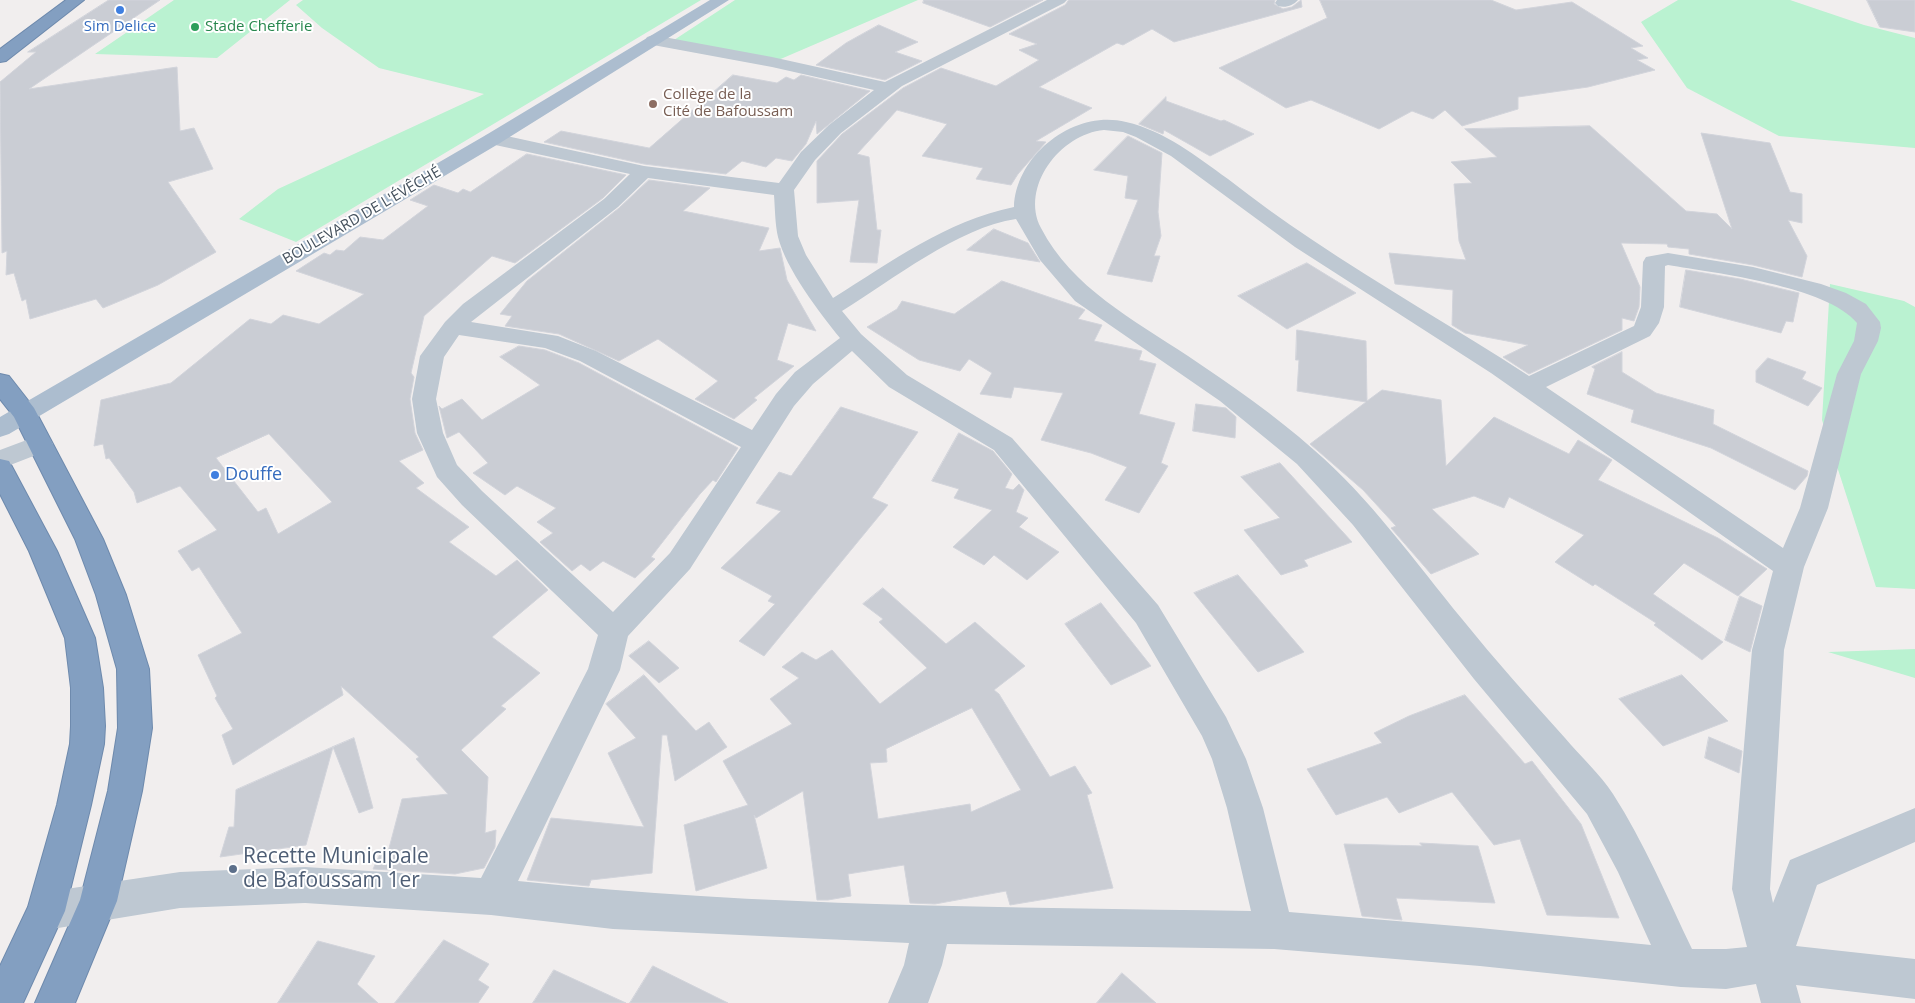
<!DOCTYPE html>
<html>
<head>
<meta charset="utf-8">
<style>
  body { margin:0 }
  canvas { display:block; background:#f1eeee }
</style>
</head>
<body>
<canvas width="1915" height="1003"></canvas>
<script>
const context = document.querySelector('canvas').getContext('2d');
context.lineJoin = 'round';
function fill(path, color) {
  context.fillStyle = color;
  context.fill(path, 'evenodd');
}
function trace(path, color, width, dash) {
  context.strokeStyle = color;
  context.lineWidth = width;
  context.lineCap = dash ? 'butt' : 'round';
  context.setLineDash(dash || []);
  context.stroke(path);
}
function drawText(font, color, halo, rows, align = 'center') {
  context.font = font + ' "Open Sans",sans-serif';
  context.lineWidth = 4;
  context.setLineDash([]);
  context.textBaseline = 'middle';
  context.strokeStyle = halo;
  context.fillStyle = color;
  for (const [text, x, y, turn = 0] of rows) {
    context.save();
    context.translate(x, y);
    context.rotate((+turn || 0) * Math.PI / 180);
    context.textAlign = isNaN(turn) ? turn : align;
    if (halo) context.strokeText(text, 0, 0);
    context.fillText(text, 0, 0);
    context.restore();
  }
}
fill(new Path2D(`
  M174,0H290L217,58L95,54Z
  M303,0H701L296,242L239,219L278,189L484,94L379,68L322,28L296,5Z
  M735,0H918L776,61L674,40Z
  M1678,0H1790L1864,25L1915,38V148L1779,136L1687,88L1641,22Z
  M1830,284L1904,301L1915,307V589L1876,587L1822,420Z
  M1915,649V678L1828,652Z`), '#baf2d1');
const building = new Path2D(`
  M109,0H160L29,89L177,67L180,131L194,128L213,169L168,182L216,252L158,285L103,308L96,299L30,319L26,299L22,301L14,273L6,275L7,251L2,253L0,82L36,52H28Z
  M924,0H1043L990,27L923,3Z
  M1069,0H1275L1274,4L1283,9L1292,7L1301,0L1302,7L1174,42L1152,29L1123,45L1117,43L1039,87L1092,108L1036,141L1046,142L1018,174L1011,185L976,179L983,168L922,156L947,124L897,110L857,154L869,157L877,230H881L877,263L850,262L859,200L817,203V161L842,134L903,88L941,68L996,86L1039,60L1019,50L1037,44L1009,34L1065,5Z
  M1320,0H1491L1516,10L1572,2L1643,46L1631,48L1648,58L1637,60L1655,70L1588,87L1518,97V109L1462,126L1445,110L1433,119L1412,111L1379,129L1311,100L1286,108L1219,68L1327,18Z
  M1867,0H1915V32L1880,27Z
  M879,25L918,42L895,52L922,61L885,80L816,65L846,43Z
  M733,75L777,83L786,77L794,80L801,75L870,91L817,134L816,121L806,144L792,161L776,158L766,167L742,161L726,174L644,164L544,142L561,131L649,148Z
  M1166,97V101L1221,121L1224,120L1254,134L1210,156L1164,130L1163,134L1139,124Z
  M1590,126L1686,211L1717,214L1732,229L1701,133L1770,143L1790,192L1802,194V223L1788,220L1807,256L1802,277L1753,265L1689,254V249L1668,247L1667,244L1621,243L1640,287L1639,307L1634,321L1622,318V330L1529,374L1503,357L1528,345L1465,333L1452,325L1453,290L1395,284L1389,253L1466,260L1459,241L1454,184L1472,183L1451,162L1497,157L1465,129Z
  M1128,136L1162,153L1158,212L1161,236L1154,256H1160L1152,282L1107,274L1138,200L1125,198L1128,176L1094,170Z
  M527,154L626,175L603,198L515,263L492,256L424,316L411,373L414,377L410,399L415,433L423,450L399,461L424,483L416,488L469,527L449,542L496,576L517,560L548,590L492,637L540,673L501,706L506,709L461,750L488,777L485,833L496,830L495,847L484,868L455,874L373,869L381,852H388L402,799L448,794L416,759L419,757L341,686L343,695L233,765L222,735L233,729L215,698L217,696L198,655L242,633L199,567L192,571L178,551L217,530L180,486L137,503L134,492L109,458L106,459L103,444L94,446L101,400L171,383L250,319L271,324L283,315L319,324L364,294L296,271L324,253L330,255L336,250L344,251L360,237L383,240L428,206L410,200L434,185L458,193L463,189L470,192ZM269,434L332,502L278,534L266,508L258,512L216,458Z
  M649,180L710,188L683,211L769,228L759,251L780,248L787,280L816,331L788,323L777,360L794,366L754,398L757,400L734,419L695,399L718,381L658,339L619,361L559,334L505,326L512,316L500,314L527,281L619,208Z
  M994,229L1028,243L1040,262L967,250Z
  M1307,263L1356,293L1287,329L1238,296Z
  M1686,270L1740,279L1799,293L1793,322L1786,321L1781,333L1680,307Z
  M1002,281L1081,308L1085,310L1078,319L1102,325L1094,341L1142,351L1139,360L1156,364L1139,414L1175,423L1161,463L1168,466L1139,513L1105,500L1127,467L1091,453L1041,440L1063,393L1014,387L1011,398L980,394L992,373L969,359L960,371L919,360L867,327L897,309L902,301L954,314Z
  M1297,330L1366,341L1367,401L1382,390L1441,400L1446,466L1494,417L1569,454L1578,440L1612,460L1598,480L1718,538L1767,569L1738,596L1684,563L1653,594L1723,642L1702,660L1654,625L1656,623L1595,584L1593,586L1555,562L1584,535L1509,497L1504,508L1474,496L1432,509L1479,554L1431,574L1391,528L1396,526L1363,490L1310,444L1366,402L1297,391L1299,360H1296Z
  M519,346L545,350L579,363L738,448L716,482L713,480L700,494L651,557L655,559L635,578L603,561L590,571L581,564L572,571L540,542L553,533L537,522L556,508L517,486L505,495L473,473L488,463L459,432L447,438L439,406L442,409L462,399L482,420L540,385L500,357Z
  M1622,352V372L1656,393L1714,410L1713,424L1808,471L1807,476L1795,490L1711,448L1631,422L1634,410L1587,394L1595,369L1592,367Z
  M1768,358L1806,372L1802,379L1822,388L1808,406L1756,382V371Z
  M1196,404L1226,408L1236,417L1235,438L1193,431Z
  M841,407L918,432L872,498L888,505L764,656L739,641L775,604L768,601L772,596L721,568L781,511L756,503L779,472L791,476Z
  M959,433L993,451L1012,474L1005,488L1013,490L1019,484L1024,490L1016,512L1028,518L1019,527L1059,552L1027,580L994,555L984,565L953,547L992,510L954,498L959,489L932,481Z
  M1280,463L1352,542L1304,560L1308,566L1281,575L1244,530L1280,518L1241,477Z
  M1238,575L1304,652L1258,672L1194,593Z
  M883,588L946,644L975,622L1025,666L994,690L999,694L1050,777L1075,766L1092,793L1087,795L1113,888L1010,905L1006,891L935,904L910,903L904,865L848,874L851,896L828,900H817L803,791L756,818L754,815L767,868L696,891L684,825L748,805L723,761L792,724L770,699L799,678L782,667L802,652L816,660L832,650L880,704L927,668L879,622L883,619L863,604ZM972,708L1021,790L971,812L970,804L878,819L870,763L887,762L886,749Z
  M1740,596L1762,606L1750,652L1725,640Z
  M1101,603L1151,666L1111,685L1065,624Z
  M649,641L679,668L659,683L629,656Z
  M644,675L696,731L709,722L727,747L675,781L667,735H662L652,873L591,880L589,886L527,880L551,818L644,827L608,753L636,738L606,704Z
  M1682,675L1728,721L1663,746L1619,699Z
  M1465,695L1525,764L1532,761L1581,824L1619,918L1547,915L1520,839L1494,845L1452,792L1399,813L1387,797L1336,815L1307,769L1382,743L1374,733L1409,716Z
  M1709,737L1742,751L1739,773L1705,758Z
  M354,738L373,808L359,813L333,747Z
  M333,747L306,845L220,857L229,827H234L236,790Z
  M1420,843L1478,846L1495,903L1396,898L1402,920L1362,916L1344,844L1422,846Z
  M444,940L489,964L478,980L489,987L478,1003H395Z
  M318,941L375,956L357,984L378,1003H278Z
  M653,966L728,1003H630Z
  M554,970L626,1003H533Z
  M1122,973L1156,1003H1097Z`);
fill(building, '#cacdd4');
trace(building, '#d2d4db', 1);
const highway = new Path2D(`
  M66,0H84L6,61L0,62V49Z
  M0,374L9,376L34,408L103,539L126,595L149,669L152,728L142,791L117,901L75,1003H35L80,900L108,791L118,728L117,669L96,595L75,539L14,417L0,399Z
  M0,459L9,461L57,551L95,638L103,688L105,726L104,744L91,805L65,911L23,1003H0V966L28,907L57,805L70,744L71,726V688L65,638L29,551L0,494Z`);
trace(highway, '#6e8aad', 2);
fill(new Path2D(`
  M1047,0H1067L1064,3L902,86L841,133L815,160L794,190L798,236L806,255L833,298C891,262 946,221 1014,207C1016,154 1075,109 1126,122C1165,131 1196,156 1228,179C1255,200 1282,220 1311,239C1382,287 1457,329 1529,376L1634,326L1641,307L1643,262L1646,257L1668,253L1753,267L1821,284L1846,293L1866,304L1880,322L1881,328L1878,341L1861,374L1828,508L1804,567L1784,650L1770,889L1773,903L1790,860L1915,808V842L1817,885L1796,946L1915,959V999L1796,985L1801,1003H1761L1756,984L1726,989L1681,987L1480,966L1274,949L947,944L942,965L928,1003H888L904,965L909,943L613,929L491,915L305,903L180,908L46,930L33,924L27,911L33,898L46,892L180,872L305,867L481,878L588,669L598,635L462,505L437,477L417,433L412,399L420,356L445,322L463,304L604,199L630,174L486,143L484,139L486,135L493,133L644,166L779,183L801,152L829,125L874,90L772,67L653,45L647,43L645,40L647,37L653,35L772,57L885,82ZM1104,130L1123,132L1136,137L1171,156L1295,247L1491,373L1773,571L1752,650L1732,889L1747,947L1726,949H1692C1667,897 1644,842 1613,794C1600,774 1580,756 1565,738C1530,699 1495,660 1462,619C1416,563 1369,497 1314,450C1275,415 1231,385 1188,356C1134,320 1072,288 1041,228C1020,187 1060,134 1104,130ZM648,178L774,195C775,208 775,224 778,237C786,269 819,312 840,338L795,372L776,394L752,430L596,351L558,336L471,322L618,207ZM1016,219L1040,260L1075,301L1220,401L1297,464L1353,525L1474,679L1587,814L1618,872L1651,945L1480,928L1289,912L1263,808L1246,759L1226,717L1158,605L1012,438L907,375L861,334L842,311C892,280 959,227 1016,219ZM1668,265C1715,273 1827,286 1857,323L1854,341L1837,374L1800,508L1783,548L1546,387L1650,336L1659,323L1664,307L1665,266ZM459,335L545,348L580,361L741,447L670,553L613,612L482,491L457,465L443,433L436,399L444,357ZM852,351L889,387L994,450L1136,623L1202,736L1212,759L1227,808L1251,911C1006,907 761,907 518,881L620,670L628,636L690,569L794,406L813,384Z
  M1277,0H1298C1293,6 1285,8 1278,6L1275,3Z
  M40,435L49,438L53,444L49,450L0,469V450Z`), '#bec8d2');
fill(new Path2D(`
  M710,0H729L500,143L9,434L0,437V417L486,135Z`), '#acbdcf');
fill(highway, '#839fc1');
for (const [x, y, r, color] of [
  [120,10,5,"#3f7fe0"],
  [195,27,5,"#2e9e5b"],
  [653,104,5,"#8d6e63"],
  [215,475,5,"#3f7fe0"],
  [233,869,5,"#5c6f8a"]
]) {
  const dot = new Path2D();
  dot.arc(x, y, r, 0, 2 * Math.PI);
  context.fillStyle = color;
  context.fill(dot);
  trace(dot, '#fff', 2);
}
drawText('15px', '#366cbe', '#fff', [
  ["Sim Delice",120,27]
]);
drawText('15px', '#27864d', '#fff', [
  ["Stade Chefferie",205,27]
], 'left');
drawText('15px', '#785e54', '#fff', [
  ["Collège de la",663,95],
  ["Cité de Bafoussam",663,112]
], 'left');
drawText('15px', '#45515d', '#fff', [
  ["BOULEVARD DE L'ÉVÊCHÉ",362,216,-30]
]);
drawText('18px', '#366cbe', '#fff', [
  ["Douffe",225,475]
], 'left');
drawText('21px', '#4e5e75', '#fff', [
  ["Recette Municipale",243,857],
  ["de Bafoussam 1er",243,881]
], 'left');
</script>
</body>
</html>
